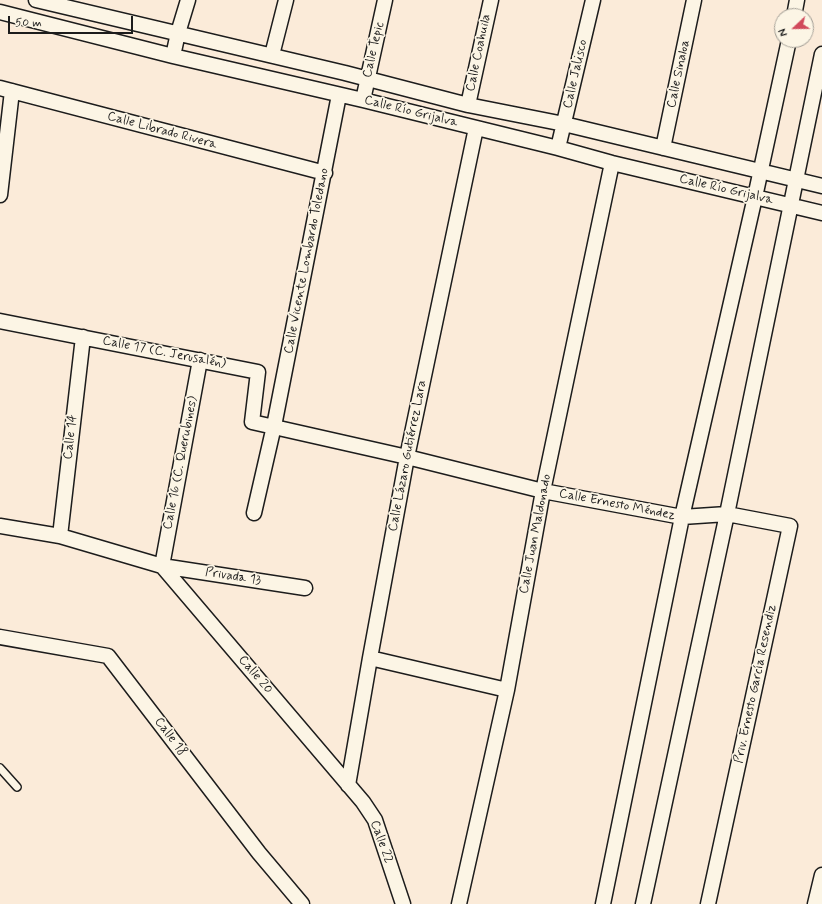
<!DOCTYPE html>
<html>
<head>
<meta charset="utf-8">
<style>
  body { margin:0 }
  #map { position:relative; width:822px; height:904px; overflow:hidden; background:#fbebd9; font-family:Mynerve,sans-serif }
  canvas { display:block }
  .north { position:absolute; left:774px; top:8px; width:40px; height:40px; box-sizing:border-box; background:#fcf5e5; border:1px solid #a29e95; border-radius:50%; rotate:248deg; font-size:11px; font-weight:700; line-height:16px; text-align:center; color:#1c1c1c }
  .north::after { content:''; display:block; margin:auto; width:14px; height:18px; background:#d1495b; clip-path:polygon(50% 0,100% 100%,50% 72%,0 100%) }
  .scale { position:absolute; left:8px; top:16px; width:125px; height:18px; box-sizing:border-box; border:2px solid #1c1c1c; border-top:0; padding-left:5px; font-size:12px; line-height:14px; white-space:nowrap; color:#1c1c1c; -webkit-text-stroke:3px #fcf5e5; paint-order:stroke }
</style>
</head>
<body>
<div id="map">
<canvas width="822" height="904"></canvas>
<div class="north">N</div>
<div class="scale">50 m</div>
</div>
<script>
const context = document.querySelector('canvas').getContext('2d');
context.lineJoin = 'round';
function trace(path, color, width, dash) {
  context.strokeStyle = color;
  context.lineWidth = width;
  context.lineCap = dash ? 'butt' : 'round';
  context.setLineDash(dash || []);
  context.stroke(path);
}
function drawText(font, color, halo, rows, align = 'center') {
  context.font = font + ' Mynerve,sans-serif';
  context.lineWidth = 3.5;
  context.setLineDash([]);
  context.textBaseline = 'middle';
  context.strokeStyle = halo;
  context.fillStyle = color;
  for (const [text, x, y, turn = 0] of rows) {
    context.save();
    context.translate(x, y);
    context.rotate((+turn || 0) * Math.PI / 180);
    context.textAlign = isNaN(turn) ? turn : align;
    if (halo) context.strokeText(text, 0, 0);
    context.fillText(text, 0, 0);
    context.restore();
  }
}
const lane = new Path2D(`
  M0,768L17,787`);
const street = new Path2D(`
  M36,0L345,73L468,105L564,124L822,186
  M0,12L173,56L363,100L558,148L612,163L822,213
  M794,16L797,0
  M272,55L286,0
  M173,56L178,33L188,0
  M0,88L325,173
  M363,100L385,0
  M468,105L491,0
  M558,148L593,0
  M663,148L694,0
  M0,195L12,91
  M0,321L258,372L252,422L407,457L543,491L682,517L727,514L790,526L708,904
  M254,513L274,426L339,95
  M0,526L60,536L162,566L305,588
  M60,536L83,337
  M162,566L363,802L375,820L403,904
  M162,566L200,360
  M0,637L108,656L259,853L302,904
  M370,658L507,690
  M348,785L370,658L407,457L476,128
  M459,904L507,690L543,491L612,163
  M603,904L682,517L755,197L789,40
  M643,904L727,514L822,54
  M815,904L822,875`);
trace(lane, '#1c1c1c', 10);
trace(street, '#1c1c1c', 17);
trace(lane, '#fcf5e5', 7);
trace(street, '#fcf5e5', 14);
drawText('13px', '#1c1c1c', '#fcf5e5', [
  ["Calle Tepic",374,50,-77],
  ["Calle Coahuila",479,53,-78],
  ["Calle Jalisco",576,74,-77],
  ["Calle Sinaloa",679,74,-78],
  ["Calle Río Grijalva",411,112,14],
  ["Calle Librado Rivera",162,131,15],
  ["Calle Río Grijalva",726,190,13],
  ["Calle Vicente Lombardo Toledano",307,261,-79],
  ["Calle 17 (C. Jerusalén)",164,353,11],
  ["Calle 14",71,437,-84],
  ["Calle Lázaro Gutiérrez Lara",408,456,-79],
  ["Calle 16 (C. Querubines)",181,463,-79],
  ["Calle Ernesto Méndez",617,505,11],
  ["Calle Juan Maldonado",536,534,-79],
  ["Privada 13",233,577,9],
  ["Calle 20",255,675,50],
  ["Priv. Ernesto García Resendiz",756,684,-78],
  ["Calle 18",170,737,53],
  ["Calle 22",381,842,70]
]);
</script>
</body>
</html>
